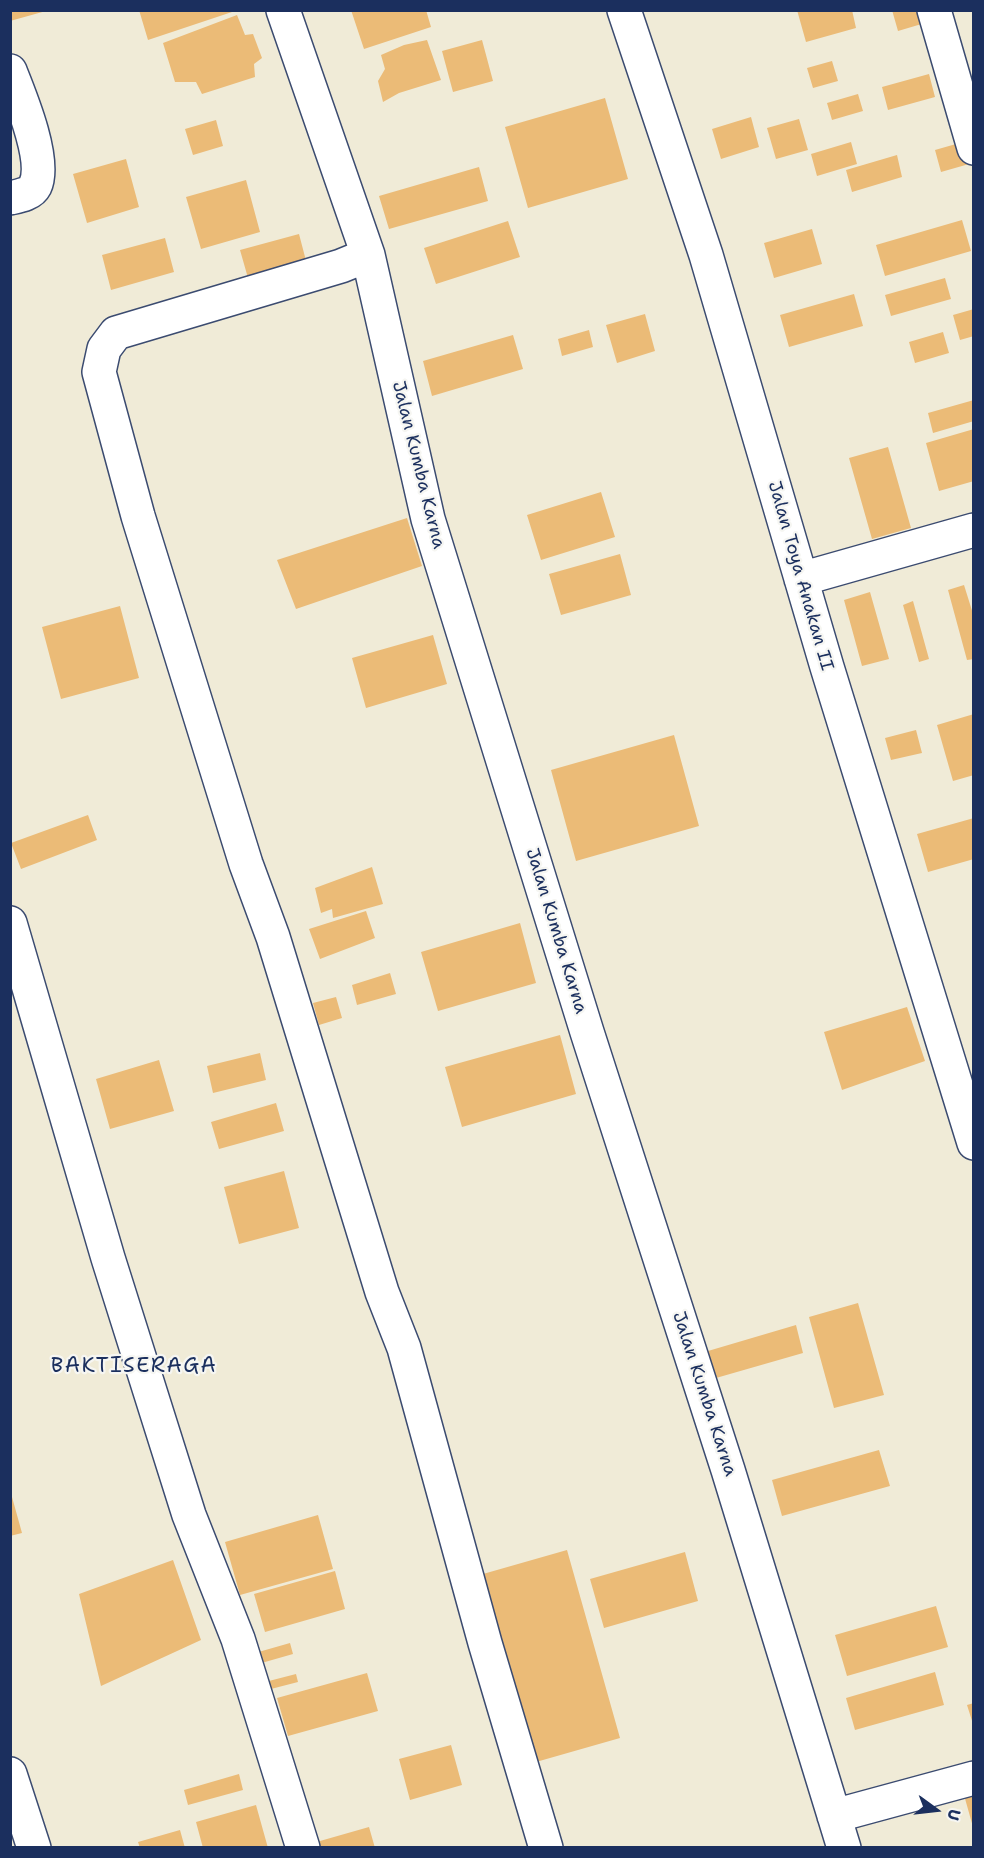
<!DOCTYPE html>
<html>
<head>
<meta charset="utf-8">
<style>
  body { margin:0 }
  #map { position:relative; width:984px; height:1858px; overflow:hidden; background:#f0ebd7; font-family:"Shantell Sans",sans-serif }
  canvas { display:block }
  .frame { position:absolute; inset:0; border:12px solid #1b2f5e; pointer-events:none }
  .north { position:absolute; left:906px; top:1780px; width:60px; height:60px; -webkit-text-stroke:4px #f6f6f2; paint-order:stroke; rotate:105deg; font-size:16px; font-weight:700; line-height:24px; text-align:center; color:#1b2f5e }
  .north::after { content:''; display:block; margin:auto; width:21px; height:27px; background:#1b2f5e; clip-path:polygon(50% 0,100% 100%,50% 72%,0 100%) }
</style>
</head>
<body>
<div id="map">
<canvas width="984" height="1858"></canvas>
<div class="frame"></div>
<div class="north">U</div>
</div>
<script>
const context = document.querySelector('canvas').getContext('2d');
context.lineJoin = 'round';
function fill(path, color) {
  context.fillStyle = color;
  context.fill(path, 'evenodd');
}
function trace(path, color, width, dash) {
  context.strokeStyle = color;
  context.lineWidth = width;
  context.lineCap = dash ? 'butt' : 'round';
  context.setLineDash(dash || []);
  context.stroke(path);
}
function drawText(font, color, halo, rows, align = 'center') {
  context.font = font + ' "Shantell Sans",sans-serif';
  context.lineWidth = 4.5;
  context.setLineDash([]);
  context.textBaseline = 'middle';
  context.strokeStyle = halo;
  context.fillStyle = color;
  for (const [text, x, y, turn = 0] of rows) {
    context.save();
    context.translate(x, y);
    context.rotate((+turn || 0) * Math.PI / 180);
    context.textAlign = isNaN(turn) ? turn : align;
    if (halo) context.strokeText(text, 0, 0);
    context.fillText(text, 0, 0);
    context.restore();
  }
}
fill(new Path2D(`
  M10,10H46V11L10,21Z
  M139,10H235V11L148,40Z
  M351,10H426L431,27L364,49Z
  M797,10H852L856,28L806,42Z
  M892,10H922L925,23L898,31Z
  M237,15L245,35L253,34L262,58L254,64L255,77L202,94L196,82H175L163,43Z
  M427,40L441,80L399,93L383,102L378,81L385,69L381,55L404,45Z
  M482,40L493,81L453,92L442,51Z
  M832,61L838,81L813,88L807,68Z
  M929,74L935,97L888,110L882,87Z
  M858,94L863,111L832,120L827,103Z
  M605,98L628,179L528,208L505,127Z
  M751,117L759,147L721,159L712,129Z
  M799,119L808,150L776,159L767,128Z
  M216,120L223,146L193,155L185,129Z
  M851,142L857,164L817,176L811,154Z
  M963,142L969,164L941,172L935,150Z
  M897,155L902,177L852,192L846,170Z
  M126,159L139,207L87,223L73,174Z
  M479,167L488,201L389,229L379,196Z
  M246,180L260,232L201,249L186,197Z
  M962,220L971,251L885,276L876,245Z
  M508,221L520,257L436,284L424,248Z
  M812,229L822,264L774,278L764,243Z
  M299,234L310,276L252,292L240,250Z
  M165,238L174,272L111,290L102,255Z
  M945,278L951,299L891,316L885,295Z
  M854,294L863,326L789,347L780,315Z
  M974,309V336L960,340L953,315Z
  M645,314L655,351L617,363L606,325Z
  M589,330L593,347L562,356L558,339Z
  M943,332L949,353L915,363L909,342Z
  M513,335L523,369L432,396L423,361Z
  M974,400V421L933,433L928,413Z
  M974,429V481L939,491L926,443Z
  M888,447L911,528L872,539L849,458Z
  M601,492L615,537L541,560L527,515Z
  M407,518L422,566L296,609L277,560Z
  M620,554L631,595L561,615L549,574Z
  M964,585L974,617V659L967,660L948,590Z
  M870,592L889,659L862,666L844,600Z
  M913,601L929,659L919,662L903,605Z
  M120,606L139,678L61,699L42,627Z
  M433,635L447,684L366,708L352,658Z
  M974,714V775L953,781L937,725Z
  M916,730L922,753L891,760L885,738Z
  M674,735L699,826L576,861L551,770Z
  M88,815L97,840L21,869L11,843Z
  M974,818V859L928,872L917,834Z
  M372,867L383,904L333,918L332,909L321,913L315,888Z
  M366,911L375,938L320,959L309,929Z
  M520,923L536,983L438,1011L421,952Z
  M390,973L396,994L357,1005L352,985Z
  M336,997L342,1018L319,1025L313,1003Z
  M907,1007L925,1061L842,1090L824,1032Z
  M560,1035L576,1094L462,1127L445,1067Z
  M260,1053L266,1080L213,1093L207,1066Z
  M159,1060L174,1111L110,1129L96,1079Z
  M276,1103L284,1131L219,1149L211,1122Z
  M284,1171L299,1228L239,1244L224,1187Z
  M858,1303L884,1395L834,1408L809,1317Z
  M796,1325L803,1353L716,1378L708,1351Z
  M879,1450L890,1486L782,1516L772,1480Z
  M12,1497L22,1533L10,1536V1498Z
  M318,1515L333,1569L240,1595L225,1542Z
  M567,1550L620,1738L529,1764L476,1576Z
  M685,1552L698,1601L604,1628L590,1579Z
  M173,1560L201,1640L101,1686L79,1594Z
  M335,1571L345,1609L265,1632L254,1594Z
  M936,1606L948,1647L847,1676L835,1635Z
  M290,1643L293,1654L258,1664L255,1653Z
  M935,1672L944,1705L855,1730L846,1698Z
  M367,1673L378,1711L288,1736L277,1698Z
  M296,1674L298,1682L267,1690L265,1682Z
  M974,1703V1724H973L967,1705Z
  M451,1745L462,1785L410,1800L399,1759Z
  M239,1774L243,1790L188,1805L184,1790Z
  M974,1792V1827H973L964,1795Z
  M256,1805L268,1848H203L196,1822Z
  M369,1827L375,1848H314L313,1843Z
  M180,1830L185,1848H140L138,1842Z`), '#ebbb77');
const minor = new Path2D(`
  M283,10L368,255L428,519L587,1032L728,1470L844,1848
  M624,10L706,255L827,667L974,1143
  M934,10L974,148
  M10,71C20,96 47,161 35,186C31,194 19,196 10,198
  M368,255L341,266L116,333L104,349L99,372L138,516L246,864L273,937L382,1292L404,1348L485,1643L546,1848
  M801,579L974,530
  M10,923L108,1258L189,1515L238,1639L303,1848
  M10,1774L34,1848
  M834,1816L974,1778`);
trace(minor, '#3b4b70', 36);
trace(minor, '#fff', 33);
drawText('18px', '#1b2f5e', '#f6f6f2', [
  ["Jalan Kumba Karna",418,465,76],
  ["Jalan Toya Anakan II",800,576,74],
  ["Jalan Kumba Karna",556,931,73],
  ["Jalan Kumba Karna",704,1394,72]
]);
context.letterSpacing = '1.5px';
drawText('21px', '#1b2f5e', '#f6f6f2', [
  ["BAKTISERAGA",134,1367]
]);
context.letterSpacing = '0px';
</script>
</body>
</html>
